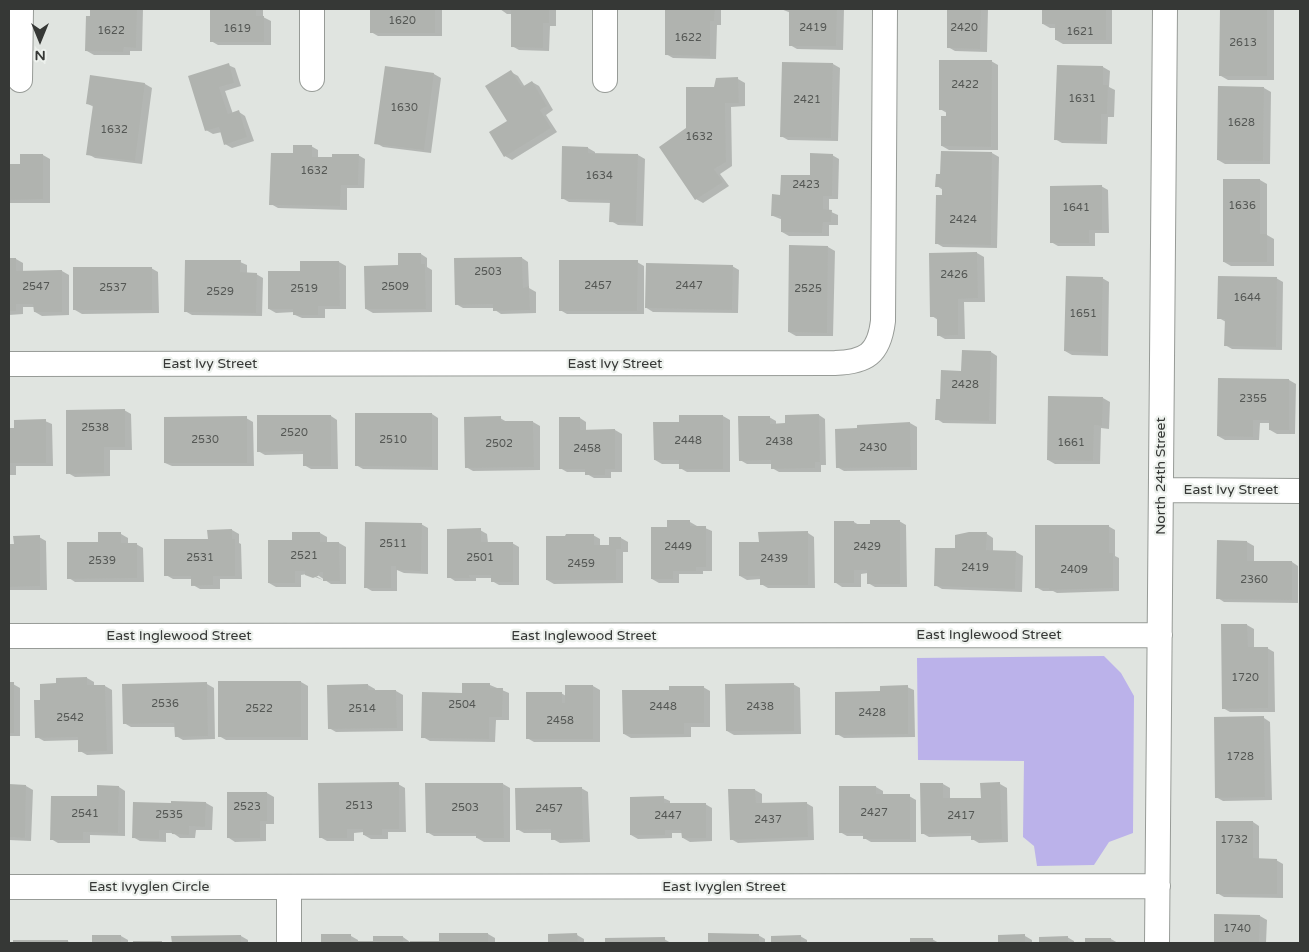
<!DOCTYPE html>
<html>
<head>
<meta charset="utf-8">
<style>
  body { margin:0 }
  #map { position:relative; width:1309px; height:952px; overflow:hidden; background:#e0e4e0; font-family:"Varela Round",sans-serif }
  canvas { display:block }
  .frame { position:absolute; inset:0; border:10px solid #363836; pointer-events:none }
  .north { position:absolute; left:15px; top:15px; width:50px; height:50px; -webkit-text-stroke:4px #edf1ed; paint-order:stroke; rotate:180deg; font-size:14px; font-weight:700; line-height:20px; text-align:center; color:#363836 }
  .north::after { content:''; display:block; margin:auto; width:18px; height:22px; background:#363836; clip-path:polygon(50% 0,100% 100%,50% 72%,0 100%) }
</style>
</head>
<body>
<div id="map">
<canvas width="1309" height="952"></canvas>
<div class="frame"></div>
<div class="north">N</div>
</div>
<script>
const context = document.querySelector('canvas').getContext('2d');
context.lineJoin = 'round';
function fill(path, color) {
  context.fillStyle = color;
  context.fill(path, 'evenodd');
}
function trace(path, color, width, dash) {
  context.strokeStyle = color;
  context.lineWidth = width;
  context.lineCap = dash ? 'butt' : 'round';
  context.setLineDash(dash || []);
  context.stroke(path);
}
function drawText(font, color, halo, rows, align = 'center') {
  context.font = font + ' "Varela Round",sans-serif';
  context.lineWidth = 4.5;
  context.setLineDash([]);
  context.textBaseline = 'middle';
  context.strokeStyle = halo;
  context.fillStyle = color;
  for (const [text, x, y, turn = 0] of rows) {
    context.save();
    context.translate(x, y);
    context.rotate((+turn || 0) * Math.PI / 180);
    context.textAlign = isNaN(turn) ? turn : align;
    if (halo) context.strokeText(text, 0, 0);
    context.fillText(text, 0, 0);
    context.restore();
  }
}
fill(new Path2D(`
  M1104,656L1121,673L1134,696L1133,833L1109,842L1094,865L1037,866L1034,846L1023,837L1024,761L918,760L917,658Z`), '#bbb2ea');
fill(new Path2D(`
  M92,9H143L142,51H130V55H94L87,51Z
  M211,9H263V17L271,21V45H218L211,41Z
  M371,9H442V36H378L371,32Z
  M500,9H556V26H550L549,51L519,50L512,46V14H507Z
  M667,9H721V25H717L716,59L673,58L666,54Z
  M781,9H844L843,50L797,49L790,45L791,13Z
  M949,9H988L987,52L955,51L948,47Z
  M1043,9H1112V44H1063L1056,40V28H1050L1043,24Z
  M1221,9H1274V80H1228L1221,76Z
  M991,61L998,65V150H949L942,146L947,113L940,109Z
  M784,63L833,64L840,68L838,141L788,140L781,136Z
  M228,65L235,68L241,86L225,91L233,114L239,112L245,116L254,141L232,148L225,144L222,132L213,134L206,130L189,77Z
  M1103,67L1110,71L1109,87L1115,90L1114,117H1108L1107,144L1062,143L1055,139Z
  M386,68L434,74L441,78L431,153L383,147L376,143Z
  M511,72L518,76L525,87L532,82L539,86L553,110L546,115L557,132L512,160L505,156Z
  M91,77L145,84L152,88L142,164L95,158L88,154L94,107L88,104Z
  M717,79H738L745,83V106L731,107L732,166L720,174L729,186L703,203L696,199L687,129L715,89Z
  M1264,88L1271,92L1270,164H1225L1218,160Z
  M311,146L318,150V158L358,155L365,159L364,188H347V210L278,208L271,204L295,155Z
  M588,148L595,152V154L638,155L645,159L643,226L618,225L611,221V203L569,202L562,198Z
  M992,153L999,157L997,248L943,247L936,243L943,197V190L937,186L941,175Z
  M43,155L50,159V203H9V166H21Z
  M832,155L839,159L838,199H829V211L838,215V225H829V236H789L782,232L783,220L773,216L781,196L811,177Z
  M1260,180L1267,184V235L1274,239V266H1231L1224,262Z
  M1101,186L1108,190L1109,233H1095V246H1058L1051,242Z
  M828,247L835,251L833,336H796L789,332Z
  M977,253L984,257L985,302H964L965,339H945L938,335V320L932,316L931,254Z
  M421,254L427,258V267L432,270V312L373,313L366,309L400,267Z
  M522,258L528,262L529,288L536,292V313L501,314L495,310V308H463L456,304Z
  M9,259H16L23,263V272L62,271L69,275V315L42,316L35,312V307H23V314L9,315Z
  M240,262L247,265V274H256L263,278L262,316L192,315L185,311Z
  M339,262L346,266V309H325V318H302L295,315V312L276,313L269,309L301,273V263Z
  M637,262L644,266V314H567L560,310Z
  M732,266L739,270L738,313L653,312L645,307Z
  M151,268L158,272L159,313L82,314L75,310Z
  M1102,278L1109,282L1108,356L1072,355L1065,351Z
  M1276,278L1283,282L1282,350L1232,349L1225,345L1226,322L1219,318Z
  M991,352L997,356L996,424L943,423L937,419L941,400L963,372Z
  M1289,380L1296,384L1295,434H1277L1270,430V423H1260L1259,440H1225L1218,436Z
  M1103,398L1110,402L1109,429L1101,428L1100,464H1055L1048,460Z
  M124,410L131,414L132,450H110V476L75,477L68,473Z
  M432,414L438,418V470L363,469L356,465Z
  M819,415L825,419L826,465H821V472H779L772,468V464H747L740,460L769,417L776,421V425H786Z
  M331,416L337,420L338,469H311L304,465V454L265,455L258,451Z
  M723,416L730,420V472H687L680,468V464H662L655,460L680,423Z
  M246,418L253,422L254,466H172L165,463Z
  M500,418L507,422H533L540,426V470L473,471L466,467Z
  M580,418L586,422V431L615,430L622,434V472H611V478H594L587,474V472H567L560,468Z
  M45,421L52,424L53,466H16V475H9V430H15Z
  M910,423L917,427V470L844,471L837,467Z
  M899,521L906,525L907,587H875L868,583V573L861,574V587H842L836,583L854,522L859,525Z
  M690,522L697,526V527L705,528L712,531V571H703V574H679V583H659L652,579Z
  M421,524L428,528V574L404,573L397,570V591H372L365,587Z
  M1108,526L1115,530V556L1119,558V591L1057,593L1053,591H1043L1036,587Z
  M232,530L239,534V543L241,544L242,579H220V589H200L193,585V579H173L166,575L209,540Z
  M480,530L487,534L488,543H512L519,547V585H499L492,581V578H476V581H455L449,577Z
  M320,533L327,537V543H339L346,547V584H331L313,572L312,574L323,580L307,574L301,575V587H276L269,583L294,541Z
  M808,533L814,537L815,588H768L761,584V579L747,580L740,576L760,543Z
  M121,534L128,538V544H136L143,548L144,582H75L69,578L100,544Z
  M987,534L993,538V551L1016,552L1023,556L1022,592L942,589L935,585L956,550Z
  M593,535L600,539V547H610V538H621L628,542V552H623V583L554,584L547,580Z
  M39,537L46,541L47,590H9V545H15Z
  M1247,542L1254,546V562H1292L1298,566V603L1224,602L1218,598Z
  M1247,625L1254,629V648H1267L1274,652L1275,712H1230L1223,708Z
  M87,678L94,682V686H105L112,690L113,754L87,755L80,751L79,740L44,741L37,737L42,701L58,685Z
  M301,682L308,686V740H226L219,736Z
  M9,684H13L20,688V736H9Z
  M207,684L214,688L215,739L183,740L176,736V727H131L124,723Z
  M793,684L800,688L801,734L734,735L727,731Z
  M368,685L375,689V691H396L403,695V731L336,732L329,728L328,686Z
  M490,685L509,693V720H496L495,742L430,741L423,737L463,694Z
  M566,686H593L600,690V742H534L527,738L561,693L566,696Z
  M703,687L710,691V727H691V737L631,738L624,734L671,692Z
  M907,687L914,690L915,737L844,738L837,734L881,692Z
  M1264,718L1270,722L1272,800L1223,801L1216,797Z
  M398,784L405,788L406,832H388V839H371L364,835V832L354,833V841H327L320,837Z
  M503,784L510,788V842H484L477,838V836H434L427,832V785Z
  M943,784L950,788V800L982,799V784H1000L1007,788L1008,842L979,843L972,839V836L929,837L922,833Z
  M9,785L26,786L33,790L31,841L9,840Z
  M119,787L125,791V836L90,835V843H58L51,839L98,798Z
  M876,787L883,791V795L909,796L916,800V842H871L864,838V836H847L840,832Z
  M581,788L588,792L590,842L560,843L553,839L552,833H524L517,829Z
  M755,790L762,794V804L806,803L813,807L814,840L738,843L731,839Z
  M267,793L274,797V824H266V841L235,842L229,838Z
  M663,798L670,801V804H705L712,808V841L690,842L683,838V833H672V838L638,839L631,835Z
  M206,803L213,807L212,830H196L195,838H180L173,833H166V842L140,841L133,837Z
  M1253,822L1259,826V860H1276L1283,864V898L1224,897L1217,893Z
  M1216,915L1260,916L1267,920L1266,943H1215Z
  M488,934L495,938V943H322V935L351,936L358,940V943H374V937H403L410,942H440V935Z
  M550,935H577L584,939V943H550Z
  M710,935H758L765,939V943H709Z
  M93,936H121L128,940V943H93Z
  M241,936L248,940V943H173V937Z
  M800,936L807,940V943H772V937Z
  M1000,936H1025L1032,940V943H1000Z
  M1067,937L1074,941V943H1041V938Z
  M606,939H664L671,943H606Z
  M932,939L939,943H911V940Z
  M1086,939H1111L1118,943H1086Z
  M15,941H67L71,943H15Z
  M530,942L531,943H502Z`), '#0003');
fill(new Path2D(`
  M90,9H137L136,48L124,47L123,52L85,51L86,16H90Z
  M210,9H256V16H264V42H210Z
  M370,9H435V33H370Z
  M511,9H549V23H543V48L511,47Z
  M665,9H715L714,21H710V56L665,55Z
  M789,9H837L836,46H789Z
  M947,9H981L980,49L947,48Z
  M1042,9H1106V40H1055V24H1042Z
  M1220,9H1267V76H1219Z
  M939,60H992L991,147L941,146V116H946V110H939Z
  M782,62L833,63L831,138L780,137Z
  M229,63L234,83L219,87L228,114L239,110L247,137L224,145L219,127L205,131L188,76Z
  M1057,65L1103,66V85H1108L1107,114H1101V141L1054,140Z
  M385,66L434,73L424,150L374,144Z
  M511,70L522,87L532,81L547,106L540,110L551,128L504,157L489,132L507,121L485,86Z
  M90,75L145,83L135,161L86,155L93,105L86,104Z
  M738,77L739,103H725L726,162L714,169L723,182L695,200L659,147L686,128V87H714L716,78Z
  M1218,86L1264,87L1263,161L1217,160Z
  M293,145H312V157H332V154H359L358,185H341L340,206L269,205L271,153H293Z
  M562,146L588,147V153L638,154L636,223L609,222L610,200L561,199Z
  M941,151L992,152L991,245L935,244L936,195H942V187H935L936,174H940Z
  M810,153L833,154L832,196H823V209L832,210L831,222H823L822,233L781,232V216H771L772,194L780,195L781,175H810Z
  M20,154H43V199L9,200V164H20Z
  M1223,179H1260V234H1267V262H1223Z
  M1102,185V230H1089V243H1050V186Z
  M789,245L828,246L827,333L788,332Z
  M977,252L978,298L958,299V335L937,336V317H930L929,253Z
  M398,253H421V264H425L426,309H365L364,266L398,265Z
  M522,257L523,288L529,286L530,310L493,311V304L455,305L454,258Z
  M9,258H16V271L62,270V312H34L33,304H16V311H9Z
  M185,260H241L240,272L257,273L256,313L184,312Z
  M559,260H638L637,311H559Z
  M300,261H339L340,306H318V315H293V309H268V271H300Z
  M646,263L733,265L732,310L645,308Z
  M73,267H152V310H73Z
  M1066,276L1103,277L1101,353L1064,351Z
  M1218,276L1277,277L1276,347L1224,346L1225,319H1217Z
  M962,350L991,351L989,421L935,420L936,399H940L941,370L961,371Z
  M1218,378L1289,379V430H1269V420H1253V437L1217,436Z
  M1048,396L1103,397L1102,426L1094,425L1093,461L1047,460Z
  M125,409V447H104V473L66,474V410Z
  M355,413H432V467L355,466Z
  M819,414L820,462H815V468L771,469V460L739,461L738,416H770V424L785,423V415Z
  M257,415H331V466H303V451L257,452Z
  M679,415H723V469H679V460H654L653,422H679Z
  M247,416V463H164V417Z
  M501,416V421H533L534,467L465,468L464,417Z
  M559,417H580V430L615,429V469H605V475H585V469H559Z
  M46,419V463H9V428H14V420Z
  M910,422L911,467L836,468L835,429L857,428V425Z
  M667,520H690V526H706V567H696V571H673V579H651V527H667Z
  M870,520H900V584H867V570H854V583H834V521H854V524H870Z
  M365,522L422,523L421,571L396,570V566H391V588H364Z
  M1035,525H1109V553H1113V588L1049,590V588H1035Z
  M481,528V542H513V582H491V575H469L470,578H447V529Z
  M232,529V539H235V576H213V585L191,586V576H164V539H208L207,530Z
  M808,531V585H760V576H739V542H759L758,532Z
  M98,532H121V543H137V578L67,579V542H98Z
  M292,532H320V542H339L340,581H323V572H320L318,576L313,578L305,575V571H295V583H268V540H292Z
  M969,532H987L986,550L1016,551L1015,589L934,586L935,548H955V535Z
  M566,534H594V545H609V537H621V549H616V580H546V536H565Z
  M40,535V586L9,587V544H14L13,536Z
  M1217,540L1247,541V561H1292V600L1216,599Z
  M1221,624H1247L1248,647H1268V708L1222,709Z
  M87,677V685H105L107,751L78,752V737L35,738L34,700H40V684L56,683V678Z
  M218,681H301V737H218Z
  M9,682H14V733H9Z
  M207,682L208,736L175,737L174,723L123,724L122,684Z
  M462,683H490V688H503L502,717H489V739L421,738L422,692L462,693Z
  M794,683V731H726L725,684Z
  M368,684V690H396L397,728L328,729L327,685Z
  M565,685H593V739H526V692H562V703H565Z
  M908,685V734L835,735V692L880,691V686Z
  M669,686H704V723H684V734H623L622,690H669Z
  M1264,716L1265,797L1215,798L1214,717Z
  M399,782V829H382V835H363V829H347V838H319L318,783Z
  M1000,782L1002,839L971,840V833L921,834L920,783H943V798H981L980,783Z
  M425,783H503L504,838H476V833H426Z
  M9,784L26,785L25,838L9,837Z
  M97,785L119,786L118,833L83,832V840H50L51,796H97Z
  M839,786H876V794H910V839H863V833H839Z
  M582,787L583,839L551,840V829L516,830L515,788Z
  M728,789H755L756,803L807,802L808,837L730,840Z
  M227,792H267V821H260V838H227Z
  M664,796V803H706V838H682L681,830H665V835H630V797Z
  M171,801L206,802L205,827L189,826V835L172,834L171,830H159V839L132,838L133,802L171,803Z
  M1216,821H1253V858L1277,859V894H1216Z
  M1214,914L1260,915L1259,943H1214Z
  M439,933H488V943H410V941H439Z
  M577,933L578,943H548V934Z
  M708,933L759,934V943H708Z
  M321,934H351V941H373V936H403V943H321Z
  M1025,934V943H998V935Z
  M92,935H121V943H92Z
  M241,935V943H172L171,936Z
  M801,935V943H771V936Z
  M1068,936V943H1039V937Z
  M665,937V943H605V938Z
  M910,938H933V943H910Z
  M1085,938H1111V943H1085Z
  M13,940H68V943H13Z
  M133,941H162V943H133Z`), '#b0b3af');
const minor = new Path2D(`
  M312,9V79
  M20,80L21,9
  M605,80V9
  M9,364L835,363C866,362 879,354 883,321L885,9
  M1161,490L1300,491
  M9,636L1160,635
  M9,887L1158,886
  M289,943V887
  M1157,943L1165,9`);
trace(minor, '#979b97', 26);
trace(minor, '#fff', 24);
drawText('11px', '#545754', null, [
  ["1620",402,21],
  ["2419",813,28],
  ["2420",964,28],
  ["1619",237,29],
  ["1622",111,31],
  ["1621",1080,32],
  ["1622",688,38],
  ["2613",1243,43],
  ["2422",965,85],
  ["1631",1082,99],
  ["2421",807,100],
  ["1630",404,108],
  ["1628",1241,123],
  ["1632",114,130],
  ["1632",699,137],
  ["1632",314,171],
  ["1634",599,176],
  ["2423",806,185],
  ["1636",1242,206],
  ["1641",1076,208],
  ["2424",963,220],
  ["2503",488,272],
  ["2426",954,275],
  ["2457",598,286],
  ["2447",689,286],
  ["2547",36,287],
  ["2509",395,287],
  ["2537",113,288],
  ["2519",304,289],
  ["2525",808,289],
  ["2529",220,292],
  ["1644",1247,298],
  ["1651",1083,314],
  ["2428",965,385],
  ["2355",1253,399],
  ["2538",95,428],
  ["2520",294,433],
  ["2530",205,440],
  ["2510",393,440],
  ["2448",688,441],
  ["2438",779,442],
  ["1661",1071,443],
  ["2502",499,444],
  ["2430",873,448],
  ["2458",587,449],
  ["2511",393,544],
  ["2449",678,547],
  ["2429",867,547],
  ["2521",304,556],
  ["2531",200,558],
  ["2501",480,558],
  ["2439",774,559],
  ["2539",102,561],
  ["2459",581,564],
  ["2419",975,568],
  ["2409",1074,570],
  ["2360",1254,580],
  ["1720",1245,678],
  ["2536",165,704],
  ["2504",462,705],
  ["2448",663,707],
  ["2438",760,707],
  ["2522",259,709],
  ["2514",362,709],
  ["2428",872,713],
  ["2542",70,718],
  ["2458",560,721],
  ["1728",1240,757],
  ["2513",359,806],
  ["2523",247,807],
  ["2503",465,808],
  ["2457",549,809],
  ["2427",874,813],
  ["2541",85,814],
  ["2535",169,815],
  ["2447",668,816],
  ["2417",961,816],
  ["2437",768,820],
  ["1732",1234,840],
  ["1740",1237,929]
]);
drawText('14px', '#363836', '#edf1ed', [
  ["East Ivy Street",210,364],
  ["East Ivy Street",615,364],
  ["North 24th Street",1161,476,-90],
  ["East Ivy Street",1231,490],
  ["East Inglewood Street",989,635],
  ["East Inglewood Street",179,636],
  ["East Inglewood Street",584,636],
  ["East Ivyglen Circle",149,887],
  ["East Ivyglen Street",724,887]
]);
</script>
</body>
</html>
